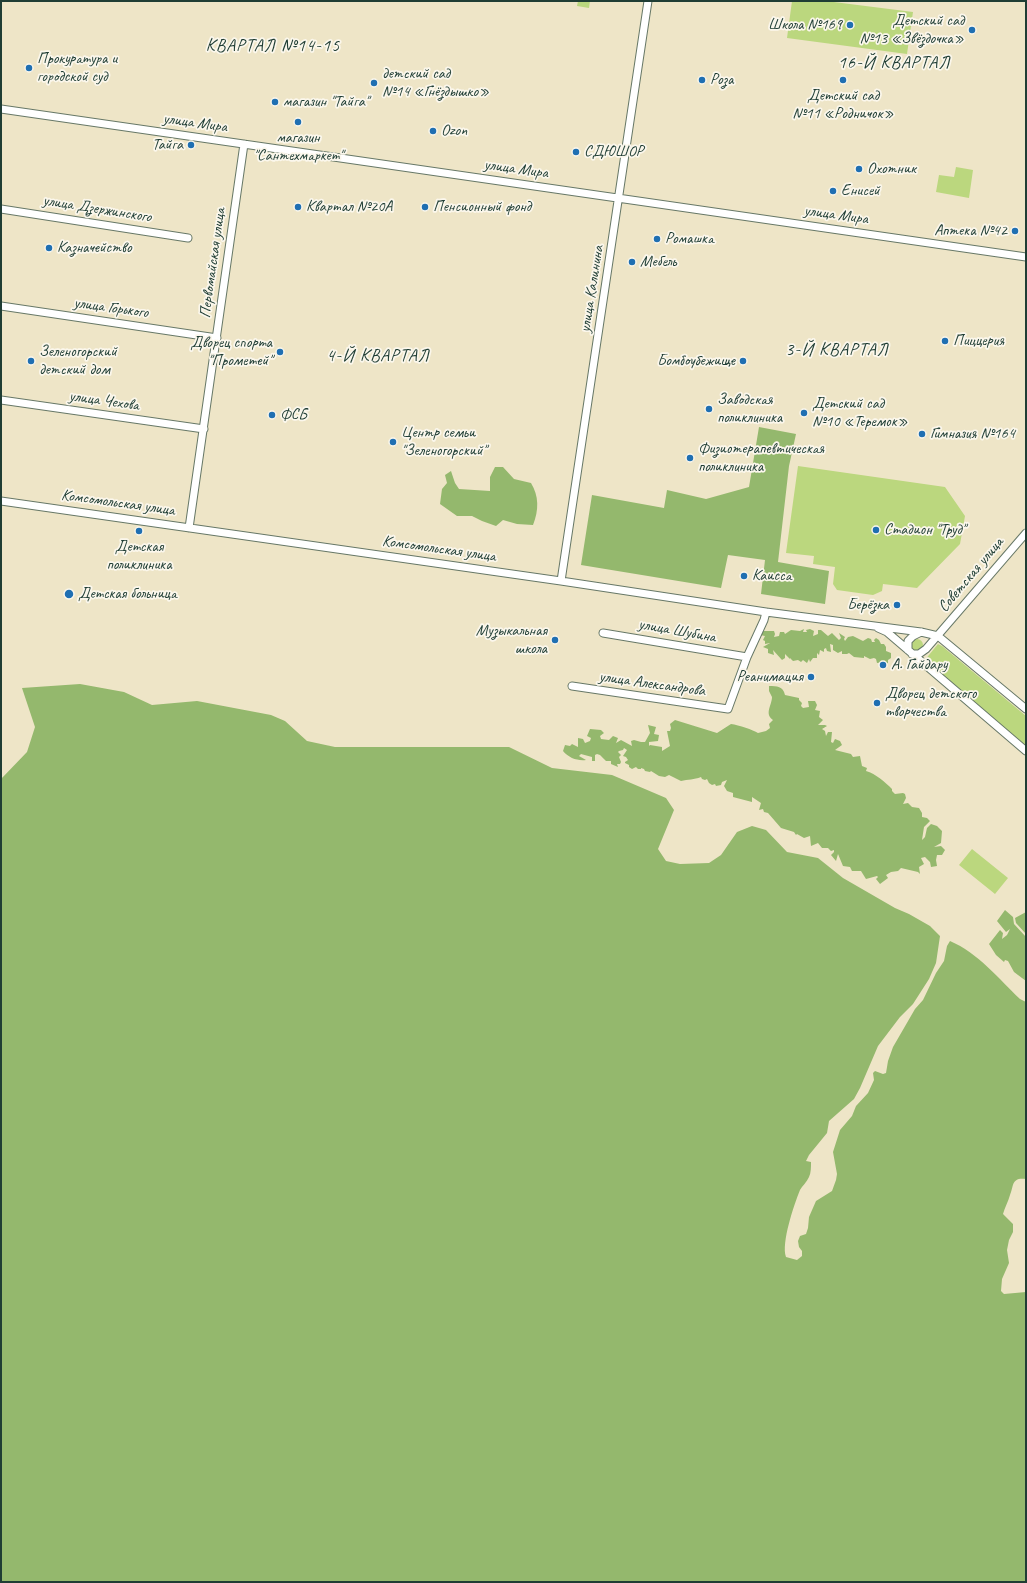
<!DOCTYPE html>
<html>
<head>
<meta charset="utf-8">
<style>
  body { margin:0 }
  #map { position:relative; width:1027px; height:1583px; overflow:hidden; background:#eee5c7; font-family:Caveat,sans-serif }
  canvas { display:block }
  .frame { position:absolute; inset:0; border:2px solid #1f3d34; pointer-events:none }
</style>
</head>
<body>
<div id="map">
<canvas width="1027" height="1583"></canvas>
<div class="frame"></div>
</div>
<script>
const context = document.querySelector('canvas').getContext('2d');
context.lineJoin = 'round';
function fill(path, color) {
  context.fillStyle = color;
  context.fill(path, 'evenodd');
}
function trace(path, color, width, dash) {
  context.strokeStyle = color;
  context.lineWidth = width;
  context.lineCap = dash ? 'butt' : 'round';
  context.setLineDash(dash || []);
  context.stroke(path);
}
function drawText(font, color, halo, rows, align = 'center') {
  context.font = font + ' Caveat,sans-serif';
  context.lineWidth = 3.5;
  context.setLineDash([]);
  context.textBaseline = 'middle';
  context.strokeStyle = halo;
  context.fillStyle = color;
  for (const [text, x, y, turn = 0] of rows) {
    context.save();
    context.translate(x, y);
    context.rotate((+turn || 0) * Math.PI / 180);
    context.textAlign = isNaN(turn) ? turn : align;
    if (halo) context.strokeText(text, 0, 0);
    context.fillText(text, 0, 0);
    context.restore();
  }
}
fill(new Path2D(`
  M578,1H590L589,8L577,6Z
  M792,1H826L913,12L907,54L787,38Z
  M956,167L973,170L969,198L936,192L939,175L954,177Z
  M798,466L945,487L965,516L960,544L917,588L883,584L882,591L873,595L837,590L833,584L835,567L813,564L814,556L786,553Z
  M911 645a6 6 0 1 1 12 0a6 6 0 1 1-12 0Z
  M938,644L942,646L1026,716V746L924,661Z
  M972,849L1008,878L995,894L959,865Z`), '#bbd77e');
fill(new Path2D(`
  M759,427L796,434L789,466L778,562L829,571L825,604L761,594L765,560L728,555L721,588L581,565L592,495L664,508L667,490L706,499L749,487Z
  M495,467H503L514,479L531,483C539,496 539,510 533,525L517,524L503,520L496,526L482,521L472,516H457L440,504L442,489L447,483L445,475L451,471L455,483L459,489L490,491V477Z
  M804,629L803,632H807L806,630L810,629L814,631L813,636L818,634V630H821L828,636L832,633L839,640L841,638L839,633L845,637L844,639L845,641L848,637L853,636L863,641L868,638L871,639L872,642H875L874,640L876,638L879,640L881,644H884L886,647V651L891,653V658L888,660V663L886,664L884,662L877,663L876,659L874,658L870,659L864,656V658L854,657L849,653L847,654H842V651L838,653L833,650V645L830,644L831,652L827,651L826,648L824,649V652L820,650L819,655L817,653V658H813L810,662L809,659L807,663L803,660L801,662L798,660L793,661L790,658V659L785,654V658L782,660L773,650L774,655L768,653V649L763,647L770,643L765,644V641L763,640L765,636L760,635L762,631H774L775,634L774,637L779,636L780,632H784L785,634L791,630L800,631Z
  M80,684L124,692L152,705L197,701L271,715L285,721L307,741L335,747H509L552,768L612,775L666,798L674,810L658,849L666,861L680,864L709,863L721,855L737,832L752,826L766,830L787,852L818,858L843,878L895,908L909,914L930,926L940,936L936,963L929,979L913,1004L900,1017L878,1046L860,1088L854,1099L829,1121L827,1133L809,1155L806,1161L811,1162C811,1167 811,1173 809,1177C807,1182 802,1186 800,1190C794,1205 781,1243 786,1257L797,1260L802,1256V1251L799,1247L798,1241L800,1236L806,1234L808,1228L809,1217L816,1201L832,1191L836,1180L837,1174L833,1152L840,1130L852,1116L856,1106L868,1093L874,1080L873,1073L875,1071L883,1074L886,1073L888,1061L893,1047L915,1009L923,1000L936,973L944,961L947,946L950,941C978,953 999,979 1020,999L1026,1002V1179C1011,1177 1014,1186 1010,1195C1008,1202 1005,1207 1003,1214L1013,1224V1232L1009,1240L1007,1250L1009,1263L1002,1279L1001,1291L1004,1294L1026,1292V1582H1V779L27,752L35,727L22,688Z
  M769,686C777,686 783,686 785,695L799,698V700L802,703L801,706L803,708L809,707L808,701H815L817,705L815,710L820,711L819,717L823,720L818,725H825L827,726L822,729L825,731L826,736L828,732H832L831,742L833,743L835,739L840,741L842,745L835,750L851,754L853,757L860,756L862,766L867,768L866,771C876,774 885,782 892,789V791L895,794L903,793L905,794L906,798L903,804L908,803L912,807L919,808L922,813V817L927,818L930,821L924,827L922,840L925,837L927,828L931,824L937,826L942,831L941,843L934,847L941,846L945,850L942,855H937L936,860L937,866L931,867L930,862L925,857L921,858L924,864L919,867L920,874L918,872L901,868L898,871L891,872L886,875L888,878L880,884L876,879L878,877L877,876L866,879L861,871H852L850,867L843,866L838,854L836,861L831,855L834,852V850L831,851L828,848H822L818,843L811,846L810,836L804,838L797,834L796,835L794,832L781,828L768,813L764,812L763,809L759,810L761,803L752,797V802L733,797V793L727,791L724,786L727,780L722,782L721,785L716,786L715,784L712,785L709,783L707,779L705,780L702,779L701,777C694,780 688,779 681,781L669,775L665,777L659,776L651,771L650,772L645,771L644,769L641,768V769H638L636,767L632,769L629,767V765L625,763V762L628,760L626,757L623,756L627,750L624,748L623,750L619,751L618,752L621,755L619,757L621,762L620,764H617L618,767L611,764V761H606L600,755L597,754L595,755V761H592V757L581,754L579,756L586,760C577,761 569,758 563,751L565,745L570,746L572,744L578,747V738L583,739L585,743L590,741L591,738L587,736L590,729L601,730L604,733L600,736L601,739L609,740L613,736L618,738L616,743L621,740L632,746L631,741L634,740L641,742H645L650,733L648,725L656,727L654,734L659,735L658,741L649,742V746L650,745L662,747V751L670,746L667,731H670L671,728L670,724L675,720L717,733L731,724C739,725 753,730 758,733L766,731L770,728L769,724L773,720C764,714 772,705 772,697L769,691Z
  M1005,910L1013,917L1014,924L1026,937V981L1014,972L1008,961L1005,960L1004,962L996,955L989,944L1000,930L1003,933L1002,939L1007,935L1010,929L1006,932L997,921Z
  M1026,912V934L1016,923L1015,918Z`), '#94b86d');
const minor = new Path2D(`
  M1,109L1026,257
  M1,209L188,238
  M1,306L217,338
  M1,400L204,429
  M1,501L561,581L766,612L921,632L938,636L1026,709
  M189,528L244,144
  M561,581L648,1
  M878,628L887,632L1026,751
  M603,633L747,657
  M908,650V641L913,636L921,632
  M912,654H919L926,649L1026,533
  M572,686L728,709L747,657L764,620L766,612`);
trace(minor, '#677867', 9);
trace(minor, '#fff', 7);
for (const [x, y, r, color] of [
  [850,25,4,"#1f6fb2"],
  [972,30,4,"#1f6fb2"],
  [29,68,4,"#1f6fb2"],
  [702,80,4,"#1f6fb2"],
  [843,80,4,"#1f6fb2"],
  [374,83,4,"#1f6fb2"],
  [275,102,4,"#1f6fb2"],
  [298,122,4,"#1f6fb2"],
  [433,131,4,"#1f6fb2"],
  [191,145,4,"#1f6fb2"],
  [576,152,4,"#1f6fb2"],
  [859,169,4,"#1f6fb2"],
  [833,191,4,"#1f6fb2"],
  [298,207,4,"#1f6fb2"],
  [425,207,4,"#1f6fb2"],
  [1015,231,4,"#1f6fb2"],
  [657,239,4,"#1f6fb2"],
  [49,248,4,"#1f6fb2"],
  [632,262,4,"#1f6fb2"],
  [945,341,4,"#1f6fb2"],
  [280,352,4,"#1f6fb2"],
  [31,361,4,"#1f6fb2"],
  [743,361,4,"#1f6fb2"],
  [709,409,4,"#1f6fb2"],
  [804,413,4,"#1f6fb2"],
  [272,415,4,"#1f6fb2"],
  [922,434,4,"#1f6fb2"],
  [393,442,4,"#1f6fb2"],
  [690,458,4,"#1f6fb2"],
  [876,530,4,"#1f6fb2"],
  [139,531,4,"#1f6fb2"],
  [744,576,4,"#1f6fb2"],
  [69,594,5,"#1f6fb2"],
  [897,605,4,"#1f6fb2"],
  [555,640,4,"#1f6fb2"],
  [883,665,4,"#1f6fb2"],
  [811,677,4,"#1f6fb2"],
  [877,703,4,"#1f6fb2"]
]) {
  const dot = new Path2D();
  dot.arc(x, y, r, 0, 2 * Math.PI);
  context.fillStyle = color;
  context.fill(dot);
  trace(dot, '#fbf7ec', 1.5);
}
drawText('16px', '#1f3d34', '#fbf7ec', [
  ["Детский сад",964,21,"right"],
  ["№13 «Звёздочка»",964,39,"right"],
  ["Школа №169",842,25,"right"],
  ["Прокуратура и",37,59],
  ["городской суд",37,77],
  ["детский сад",382,74],
  ["№14 «Гнёздышко»",382,92],
  ["Роза",710,80],
  ["Детский сад",843,96,"center"],
  ["№11 «Родничок»",843,114,"center"],
  ["магазин \"Тайга\"",283,102],
  ["Ozon",441,131],
  ["магазин",298,138,"center"],
  ["\"Сантехмаркет\"",298,156,"center"],
  ["Тайга",183,145,"right"],
  ["СДЮШОР",584,152],
  ["Охотник",867,169],
  ["Енисей",841,191],
  ["Квартал №20А",306,207],
  ["Пенсионный фонд",433,207],
  ["Аптека №42",1007,231,"right"],
  ["Ромашка",665,239],
  ["Казначейство",57,248],
  ["Мебель",640,262],
  ["Пиццерия",953,341],
  ["Дворец спорта",272,343,"right"],
  ["\"Прометей\"",272,361,"right"],
  ["Зеленогорский",39,352],
  ["детский дом",39,370],
  ["Бомбоубежище",735,361,"right"],
  ["Заводская",717,400],
  ["поликлиника",717,418],
  ["Детский сад",812,404],
  ["№10 «Теремок»",812,422],
  ["ФСБ",280,415],
  ["Центр семьи",401,433],
  ["\"Зеленогорский\"",401,451],
  ["Гимназия №164",930,434],
  ["Физиотерапевтическая",698,449],
  ["поликлиника",698,467],
  ["Стадион \"Труд\"",884,530],
  ["Детская",139,547,"center"],
  ["поликлиника",139,565,"center"],
  ["Каисса",752,576],
  ["Детская больница",78,594],
  ["Берёзка",889,605,"right"],
  ["Музыкальная",547,631,"right"],
  ["школа",547,649,"right"],
  ["А. Гайдару",891,665],
  ["Реанимация",803,677,"right"],
  ["Дворец детского",885,694],
  ["творчества",885,712]
], 'left');
drawText('16px', '#1f3d34', '#fbf7ec', [
  ["улица Мира",195,123,8],
  ["улица Мира",516,169,8],
  ["улица Дзержинского",97,209,9],
  ["улица Мира",836,215,8],
  ["Первомайская улица",213,263,-82],
  ["улица Калинина",592,289,-81],
  ["улица Горького",111,308,8],
  ["улица Чехова",104,401,8],
  ["Комсомольская улица",118,503,8],
  ["Комсомольская улица",439,549,8],
  ["Советская улица",971,575,-50],
  ["улица Шубина",677,631,10],
  ["улица Александрова",652,684,8]
]);
context.letterSpacing = '1px';
drawText('18px', '#1f3d34', '#fbf7ec', [
  ["КВАРТАЛ №14-15",273,46],
  ["16-Й КВАРТАЛ",894,63],
  ["3-Й КВАРТАЛ",837,350],
  ["4-Й КВАРТАЛ",378,356]
]);
context.letterSpacing = '0px';
</script>
</body>
</html>
